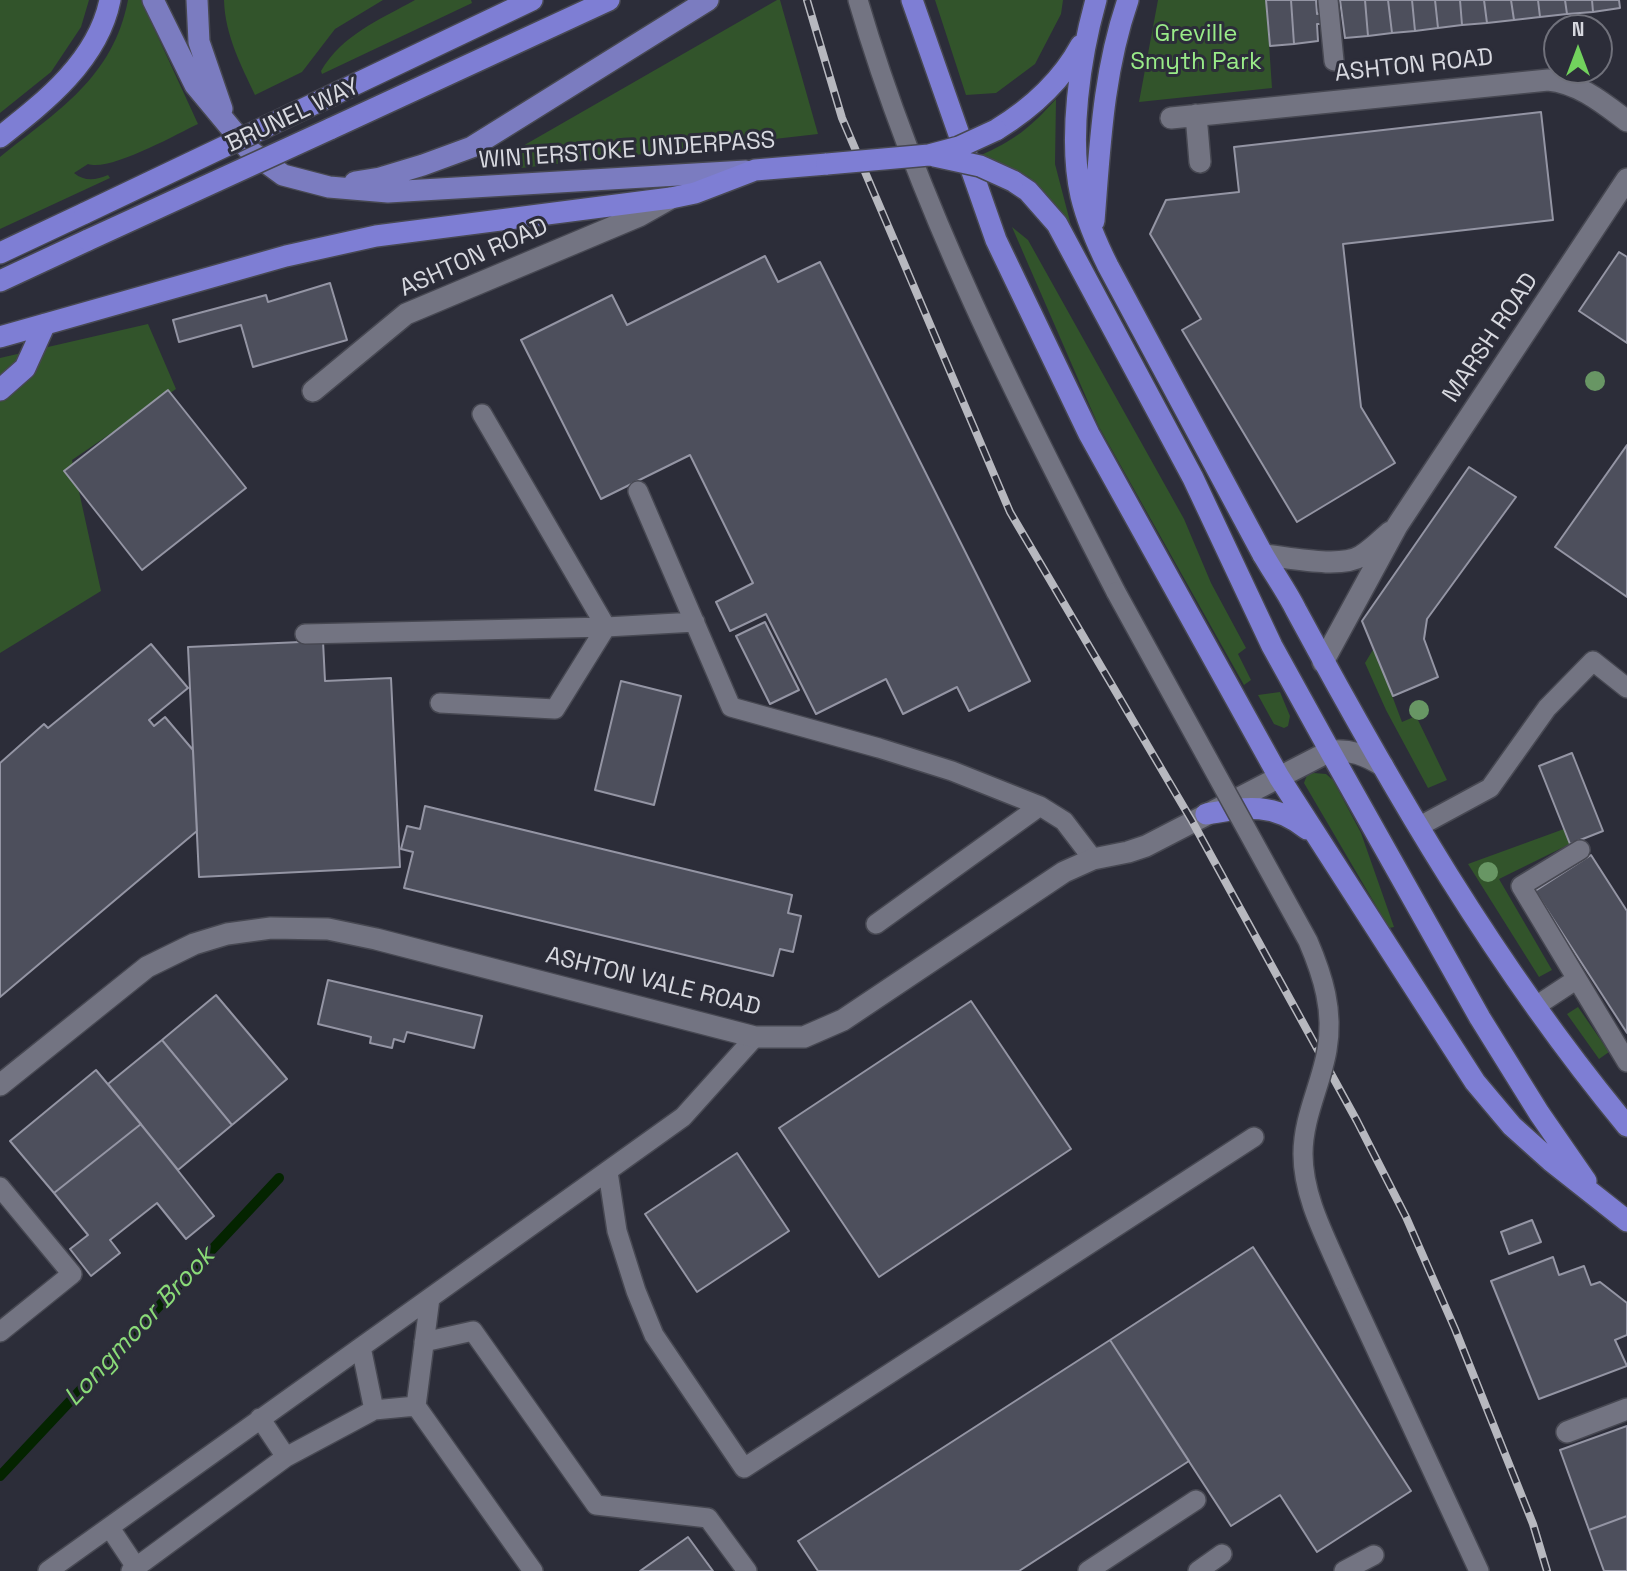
<!DOCTYPE html>
<html>
<head>
<meta charset="utf-8">
<style>
  body { margin:0 }
  #map { position:relative; width:1627px; height:1571px; overflow:hidden; background:#2c2d39; font-family:"Space Grotesk",sans-serif }
  canvas { display:block }
  .north { position:absolute; left:1543px; top:14px; width:70px; height:70px; box-sizing:border-box; background:#2c2d39; border:2px solid #70717b; border-radius:50%; rotate:0deg; font-size:19px; font-weight:700; line-height:28px; text-align:center; color:#d7d8df }
  .north::after { content:''; display:block; margin:auto; width:24px; height:32px; background:#72d25d; clip-path:polygon(50% 0,100% 100%,50% 72%,0 100%) }
</style>
</head>
<body>
<div id="map">
<canvas width="1627" height="1571"></canvas>
<div class="north">N</div>
</div>
<script>
const context = document.querySelector('canvas').getContext('2d');
context.lineJoin = 'round';
function fill(path, color) {
  context.fillStyle = color;
  context.fill(path, 'evenodd');
}
function trace(path, color, width, dash) {
  context.strokeStyle = color;
  context.lineWidth = width;
  context.lineCap = dash ? 'butt' : 'round';
  context.setLineDash(dash || []);
  context.stroke(path);
}
function drawText(font, color, halo, rows, align = 'center') {
  context.font = font + ' "Space Grotesk",sans-serif';
  context.lineWidth = 6;
  context.setLineDash([]);
  context.textBaseline = 'middle';
  context.strokeStyle = halo;
  context.fillStyle = color;
  for (const [text, x, y, turn = 0] of rows) {
    context.save();
    context.translate(x, y);
    context.rotate((+turn || 0) * Math.PI / 180);
    context.textAlign = isNaN(turn) ? turn : align;
    if (halo) context.strokeText(text, 0, 0);
    context.fillText(text, 0, 0);
    context.restore();
  }
}
fill(new Path2D(`
  M0,0H89L81,27L51,72L0,113Z
  M128,0H141L198,124C175,135 109,172 88,164L74,173C85,182 96,180 108,175L110,178L0,229V157C57,111 113,78 128,0Z
  M224,0H383L335,29L302,72L255,95C241,65 225,35 224,0Z
  M415,0H471L472,3L322,74L321,71C342,35 379,20 415,0Z
  M777,0H780L818,134L521,168L508,161L521,147Z
  M935,0H1063L1061,14L1035,64L996,93L966,95Z
  M1158,0H1266L1272,88L1139,102Z
  M1056,99L1055,164L1074,237L1029,177L979,156C1015,140 1030,128 1056,99Z
  M1012,227L1028,240L1184,519L1211,583L1246,648L1238,654L1251,680L1244,685L1099,427Z
  M148,324L176,389L72,460L101,591L0,653V358Z
  M1374,648L1402,722L1416,716L1447,780L1428,788L1386,710L1365,663Z
  M1280,692L1290,716L1288,726L1284,728L1274,724L1258,695Z
  M1314,773L1326,774L1333,780L1361,833L1394,927L1389,928L1304,783L1307,775Z
  M1564,829L1570,844L1499,879L1552,970L1539,977L1468,864Z
  M1578,1007L1609,1052L1599,1059L1567,1014Z`), '#32542b');
trace(new Path2D(`
  M0,1476L279,1178`), '#042400', 10);
const building = new Path2D(`
  M1266,0H1291L1294,44L1270,46Z
  M1291,0H1316L1317,14L1323,13L1324,24H1317L1318,41L1294,44Z
  M1340,0H1365L1368,36L1345,38Z
  M1365,0H1388L1392,33L1368,36Z
  M1388,0H1412L1415,31L1392,33Z
  M1412,0H1435L1438,28L1415,31Z
  M1435,0H1460L1462,25L1438,28Z
  M1460,0H1484L1487,23L1462,25Z
  M1484,0H1511L1514,20L1487,23Z
  M1511,0H1538L1540,17L1514,20Z
  M1538,0H1565L1567,14L1540,17Z
  M1565,0H1592L1593,12L1567,14Z
  M1592,0H1619L1620,8L1593,12Z
  M1541,112L1553,220L1343,244L1361,407L1395,463L1297,522L1182,330L1201,319L1150,234L1166,200L1239,192L1234,147Z
  M1619,252L1627,257V343L1579,311Z
  M765,256L778,282L820,262L1030,681L969,711L957,687L903,714L886,679L816,714L766,614L730,631L716,602L753,583L690,455L601,499L521,340L612,295L627,325Z
  M330,283L347,340L253,367L241,325L179,342L173,320L266,295L268,302Z
  M168,390L246,488L142,570L64,471Z
  M1627,445V597L1555,547Z
  M1469,467L1516,497L1427,619L1424,639L1438,677L1393,696L1362,621Z
  M765,622L799,690L770,704L736,636Z
  M323,641L325,681L391,678L400,867L199,877L188,647Z
  M151,644L188,688L149,720L154,726L165,717L193,750L197,831L0,997V763L44,724L48,728Z
  M621,681L681,696L654,805L595,790Z
  M1572,753L1603,831L1570,844L1539,766Z
  M425,806L792,895L788,913L801,916L793,952L780,949L773,976L404,888L413,852L401,849L407,826L420,829Z
  M1591,855L1627,911V1033L1535,891Z
  M328,980L482,1016L474,1048L407,1032L404,1042L394,1039L392,1048L370,1043L371,1037L318,1024Z
  M216,995L287,1079L232,1125L162,1040Z
  M971,1001L1071,1149L879,1277L779,1128Z
  M162,1040L232,1125L178,1170L108,1084Z
  M96,1070L141,1124L54,1193L10,1141Z
  M141,1124L214,1216L186,1239L157,1203L110,1240L120,1253L91,1276L70,1249L88,1235L54,1193Z
  M737,1153L789,1231L697,1292L645,1214Z
  M1532,1220L1541,1242L1509,1254L1501,1232Z
  M1253,1247L1411,1491L1317,1552L1280,1495L1231,1526L1110,1340Z
  M1553,1257L1559,1275L1584,1266L1591,1285L1600,1282L1627,1303V1335L1615,1340L1627,1366L1539,1399L1491,1281Z
  M1110,1340L1189,1461L1019,1571H818L798,1541Z
  M1627,1426V1516L1589,1530L1560,1450Z
  M1627,1516V1571H1604L1589,1530Z
  M688,1537L713,1571H640Z`);
fill(building, '#4d4f5c');
trace(building, '#9495a4', 2);
const service = new Path2D(`
  M858,0C918,206 1018,402 1116,592
  M1328,0L1334,61
  M638,491L731,707L879,748L952,771L1040,806
  M305,634L606,627L695,622
  M440,703L555,709L606,627L482,414
  M1418,827L1490,788L1547,708L1593,661L1627,688
  M1580,850L1521,886L1627,1062
  M876,924L1040,806L1064,821L1093,859
  M1536,1006L1577,979
  M608,1172L617,1231L636,1291L654,1335L744,1468L1254,1137
  M0,1187L72,1274L0,1332
  M1344,1280L1479,1571
  M430,1298L416,1406L533,1571
  M424,1342L473,1331L596,1505L708,1518L747,1571
  M374,1410L416,1406
  M286,1457L374,1410L361,1347
  M110,1528L136,1567
  M48,1571L683,1117L755,1037
  M131,1571L286,1457L260,1418
  M1088,1571L1196,1500
  M1198,1571L1222,1554
  M1344,1571L1374,1555`);
const minor = new Path2D(`
  M1196,115L1200,162
  M1171,118L1548,80C1579,83 1603,103 1627,121
  M313,391L406,314L639,216L671,198
  M0,1085L147,967L194,944L227,934L271,928L328,929L376,939L755,1037H804L843,1020L1064,872L1093,859L1128,852L1146,846L1330,751C1350,749 1366,755 1383,766
  M1567,1432L1627,1409`);
const tertiary = new Path2D(`
  M1263,555C1287,557 1340,569 1361,556C1371,550 1381,540 1390,532
  M1323,662L1397,526L1627,179`);
const primary = new Path2D(`
  M153,0L195,85L249,150L283,175L329,187L388,192L746,171
  M197,0L199,42L222,109
  M355,182L380,178L423,165L472,147L708,0`);
const trunk = new Path2D(`
  M912,0L996,240L1089,434L1279,777L1475,1082L1512,1126L1551,1161L1627,1221
  M1096,0C1080,57 1068,138 1081,196C1087,221 1097,244 1108,266C1159,361 1210,456 1261,551C1272,571 1286,590 1296,610C1393,790 1496,968 1627,1126
  M320,101L532,0
  M330,129L609,0
  M996,130C1032,108 1061,82 1081,45
  M0,137C46,101 98,60 110,0
  M1013,181L1028,191L1057,224L1193,478L1272,646L1330,751L1480,1018L1539,1113L1586,1181
  M1094,221C1100,146 1103,72 1128,0
  M0,253L85,213
  M0,281L88,240
  M0,337L286,256L376,236L671,198L695,193L755,170L827,164
  M0,390L25,368L45,324
  M1206,814C1247,807 1273,802 1307,829`);
trace(service, '#474852', 22);
trace(minor, '#474852', 24);
trace(tertiary, '#474852', 24);
trace(primary, '#474852', 24);
trace(trunk, '#474852', 24);
trace(service, '#737482', 19);
trace(minor, '#737482', 21);
trace(tertiary, '#737482', 21);
trace(primary, '#7b7cc0', 21);
trace(trunk, '#7e7ed4', 21);
const rail = new Path2D(`
  M807,0L842,118L1010,512L1192,821L1357,1121L1406,1217L1455,1329L1533,1524L1547,1571`);
trace(rail, '#b7b8bf', 8);
trace(rail, '#2c2d39', 5, [16]);
const serviceBridge = new Path2D(`
  M1116,592L1308,941C1323,976 1334,1011 1327,1050C1321,1085 1303,1117 1303,1154C1303,1198 1327,1240 1344,1280`);
const trunkBridge = new Path2D(`
  M934,156L980,166L1013,181
  M827,164L929,155L959,147L996,130
  M85,213L320,101
  M88,240L330,129`);
trace(serviceBridge, '#474852', 22, []);
trace(trunkBridge, '#474852', 24, []);
trace(serviceBridge, '#737482', 19);
trace(trunkBridge, '#7e7ed4', 21);
context.fillStyle = '#689664';
for (const [x, y] of [
  [1595,381],
  [1419,710],
  [1488,872]
]) {
  context.beginPath();
  context.arc(x, y, 10, 0, 2 * Math.PI);
  context.fill();
}
drawText('24px', '#99eb88', '#2c2d39', [
  ["Greville",1196,34],
  ["Smyth Park",1196,62]
]);
drawText('24px', '#d7d8df', '#2c2d39', [
  ["ASHTON ROAD",1414,66,-6],
  ["BRUNEL WAY",293,116,-25],
  ["WINTERSTOKE UNDERPASS",627,151,-4],
  ["ASHTON ROAD",474,258,-24],
  ["MARSH ROAD",1491,338,-56],
  ["ASHTON VALE ROAD",653,982,14]
]);
drawText('italic 26px', '#8adb78', '#2c2d39', [
  ["Longmoor Brook",140,1327,-47]
]);
</script>
</body>
</html>
